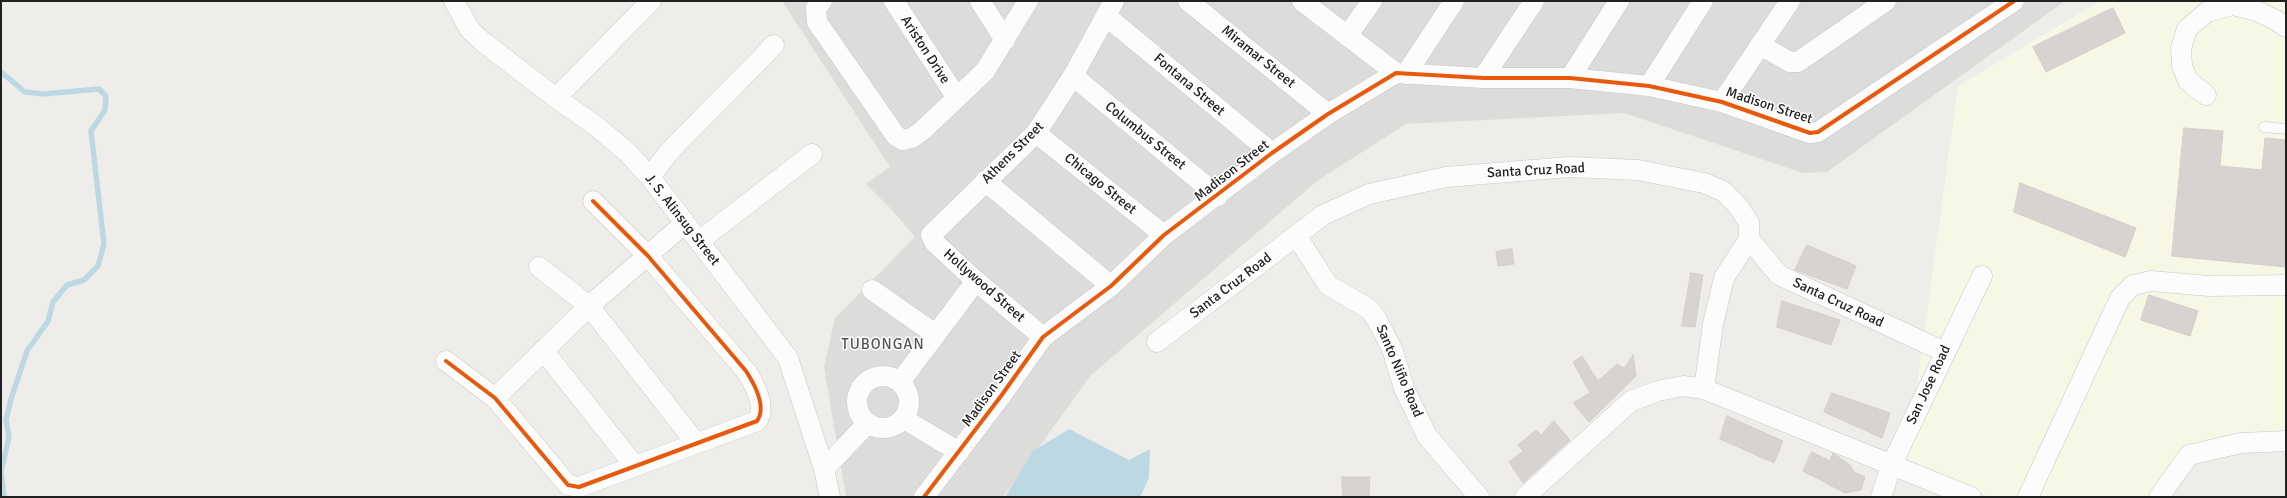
<!DOCTYPE html>
<html>
<head>
<meta charset="utf-8">
<style>
  body { margin:0 }
  #map { position:relative; width:2287px; height:498px; overflow:hidden; background:#efede9; font-family:Signika,sans-serif }
  canvas { display:block }
  .frame { position:absolute; inset:0; border:2px solid #212121; pointer-events:none }
</style>
</head>
<body>
<div id="map">
<canvas width="2287" height="498"></canvas>
<div class="frame"></div>
</div>
<script>
const context = document.querySelector('canvas').getContext('2d');
context.lineJoin = 'round';
function fill(path, color) {
  context.fillStyle = color;
  context.fill(path, 'evenodd');
}
function trace(path, color, width, dash) {
  context.strokeStyle = color;
  context.lineWidth = width;
  context.lineCap = dash ? 'butt' : 'round';
  context.setLineDash(dash || []);
  context.stroke(path);
}
function drawText(font, color, halo, rows, align = 'center') {
  context.font = font + ' Signika,sans-serif';
  context.lineWidth = 3;
  context.setLineDash([]);
  context.textBaseline = 'middle';
  context.strokeStyle = halo;
  context.fillStyle = color;
  for (const [text, x, y, turn = 0] of rows) {
    context.save();
    context.translate(x, y);
    context.rotate((+turn || 0) * Math.PI / 180);
    context.textAlign = isNaN(turn) ? turn : align;
    if (halo) context.strokeText(text, 0, 0);
    context.fillText(text, 0, 0);
    context.restore();
  }
}
fill(new Path2D(`
  M782,1H2065L1827,172L1803,173L1624,113L1406,124L1317,181L1090,376L1003,497H846L824,367L835,318L915,237L892,210L866,184L890,167Z`), '#dedcda');
fill(new Path2D(`
  M2100,1H2286V438L2185,447L2152,497H1990L1907,459L1958,86Z`), '#f7f7e5');
fill(new Path2D(`
  M1069,429L1129,460L1150,449L1149,478L1140,497H1005L1033,451Z`), '#bcd9e3');
trace(new Path2D(`
  M1,72L25,92L43,94L99,89L106,96L105,110L91,131L104,244L98,266L84,280L67,285L53,302L48,321L27,351L11,399L6,420L9,437L1,471L4,497`), '#bcd9e3', 5.5);
const building = new Path2D(`
  M2113,8L2125,33L2046,72L2033,47Z
  M2184,128L2223,131L2220,166L2262,170L2265,138L2286,140V267L2172,256Z
  M2020,183L2136,228L2125,257L2014,212Z
  M1807,245L1856,266L1847,289L1795,270Z
  M1512,249L1514,264L1498,266L1496,252Z
  M1691,273L1703,275L1695,327L1682,326Z
  M2149,295L2198,311L2190,336L2141,320Z
  M1782,301L1840,320L1831,345L1777,327Z
  M1633,355L1636,376L1589,422L1573,403L1590,393L1573,362L1582,356L1598,381L1617,364L1624,368Z
  M1832,393L1890,413L1882,438L1824,412Z
  M1727,416L1783,441L1774,463L1720,439Z
  M1554,421L1570,440L1523,483L1509,462L1523,451L1518,445L1536,430L1541,435Z
  M1812,452L1830,461L1833,453L1850,465L1854,472L1865,477L1861,490L1845,493L1803,471Z
  M1342,477H1370L1369,497H1343Z`);
fill(building, '#d6d3d0');
trace(building, '#d2cfca', 1);
const lane = new Path2D(`
  M2264,127L2286,129`);
const street = new Path2D(`
  M454,1L470,30L483,42L556,98L596,126L627,152L650,177L788,358L824,469L830,497
  M822,1L816,8L817,22L896,136L903,140L912,138L923,130L985,71L1028,1
  M894,1L957,98
  M980,1L1005,40
  M1188,1L1328,114
  M1302,1L1396,73
  M1106,16L1272,153
  M1347,36L1372,1
  M1760,45L1790,62H1798L1886,1
  M1406,74L1454,1
  M1073,76L1218,196
  M1483,78L1534,1
  M1570,78L1619,1
  M1649,86L1703,1
  M2206,95L2188,81L2182,66L2181,48L2187,29L2207,12L2232,5L2254,10L2274,19L2286,27
  M556,98L651,1
  M1722,102L1790,1
  M1036,133L1164,235
  M650,177L668,153L774,45
  M985,181L1111,286
  M1297,237L1328,285L1369,309L1376,318L1392,349L1404,388L1427,436L1479,497
  M699,241L812,154
  M539,267L589,306L696,443
  M872,290L935,334
  M1043,337L976,281L935,243L931,235L1036,133L1073,76L1114,1
  M1157,342L1323,215L1369,194L1446,177L1569,167L1638,170L1704,183L1723,191L1738,206L1749,223V239L1779,275L1945,352
  M543,350L634,465
  M446,361L495,398L568,485L579,487L757,421C767,407 755,385 746,371L648,256L593,201
  M857 402a26 26 0 1 1 52 0a26 26 0 1 1-52 0Z
  M900,382L976,281
  M1704,389L1713,324L1724,278L1749,239
  M495,398L589,306L684,224
  M904,419L959,452
  M824,469L867,424
  M924,497L1001,396L1043,337L1111,286L1164,235L1272,153L1328,114L1396,73L1483,78H1570L1649,86L1722,102L1810,133L1818,132L2014,1
  M1525,497L1631,401L1658,391L1683,386L1704,389L1971,497
  M1881,497L1892,464L1982,276
  M2028,497L2120,298L2133,285L2151,281L2209,286L2286,285
  M2159,497L2189,455L2241,443L2286,441`);
trace(lane, '#c8c7c5', 11);
trace(street, '#c8c7c5', 21);
trace(lane, '#fdfcfc', 10);
trace(street, '#fdfcfc', 20);
trace(new Path2D(`
  M446,361L495,398L568,485L579,487L757,421C767,407 755,385 746,371L648,256L593,201
  M924,497L1001,396L1043,337L1111,286L1164,235L1272,153L1328,114L1396,73L1483,78H1570L1649,86L1722,102L1810,133L1818,132L2014,1`), '#e8590c', 4);
drawText('14px', '#212121', '#fff', [
  ["Ariston Drive",925,50,57],
  ["Miramar Street",1258,57,39],
  ["Fontana Street",1189,85,40],
  ["Madison Street",1769,106,18],
  ["Columbus Street",1145,136,39],
  ["Athens Street",1013,153,-45],
  ["Madison Street",1232,171,-38],
  ["Santa Cruz Road",1536,171,-3],
  ["Chicago Street",1100,184,39],
  ["J. S. Alinsug Street",682,220,52],
  ["Hollywood Street",984,286,41],
  ["Santa Cruz Road",1231,286,-37],
  ["Santa Cruz Road",1838,303,25],
  ["Santo Niño Road",1399,371,67],
  ["San Jose Road",1929,385,-65],
  ["Madison Street",992,389,-54]
]);
context.letterSpacing = '1px';
drawText('15px', '#545454', '#fff', [
  ["TUBONGAN",883,345]
]);
context.letterSpacing = '0px';
</script>
</body>
</html>
